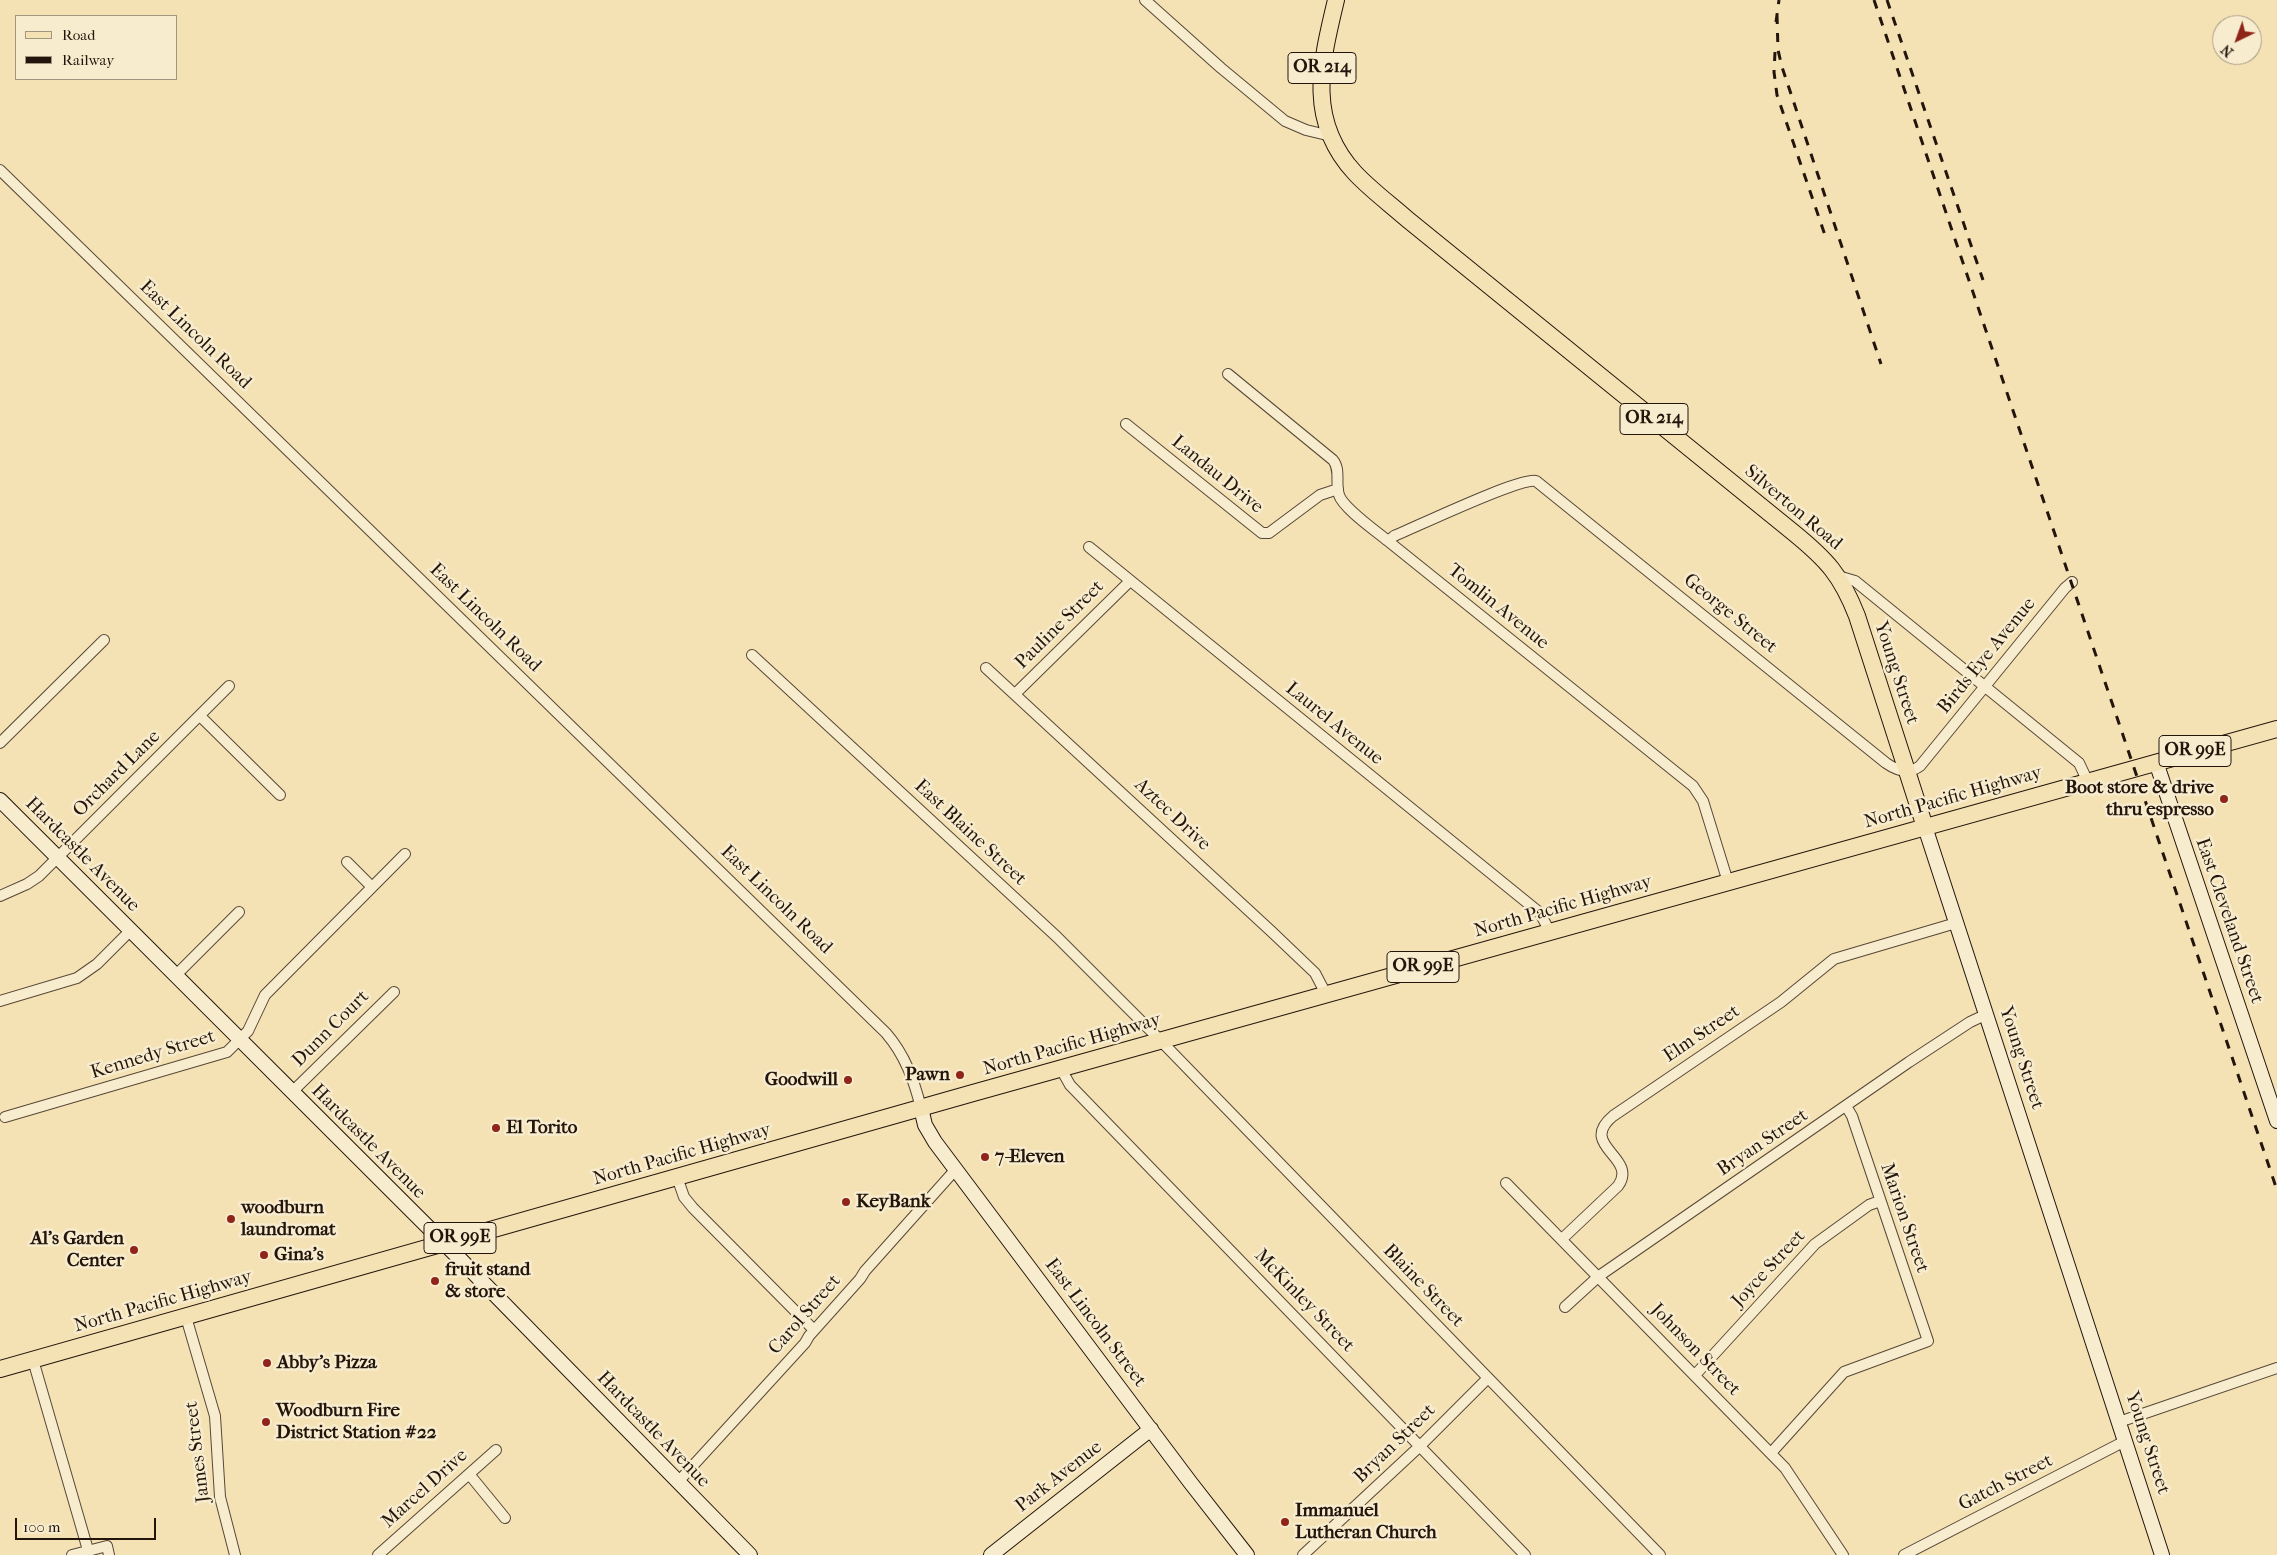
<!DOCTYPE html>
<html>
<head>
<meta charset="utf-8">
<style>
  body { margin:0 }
  #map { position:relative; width:2277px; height:1555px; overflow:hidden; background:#f4e2b5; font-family:"IM FELL French Canon",serif }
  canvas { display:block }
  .legend { position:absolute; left:15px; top:15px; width:162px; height:65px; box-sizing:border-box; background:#f8eccf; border:1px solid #a39681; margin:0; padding:6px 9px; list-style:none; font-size:15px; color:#23150b }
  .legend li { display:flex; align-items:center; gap:10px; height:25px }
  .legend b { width:25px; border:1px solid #a39681 }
  .north { position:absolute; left:2212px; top:15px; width:50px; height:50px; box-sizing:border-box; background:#f8eccf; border:1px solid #a39681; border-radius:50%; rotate:222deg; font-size:14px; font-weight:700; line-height:20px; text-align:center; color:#23150b }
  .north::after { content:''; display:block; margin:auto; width:18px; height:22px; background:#8f2418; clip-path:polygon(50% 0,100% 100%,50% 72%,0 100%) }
  .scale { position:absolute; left:15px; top:1518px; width:141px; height:22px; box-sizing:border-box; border:2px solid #23150b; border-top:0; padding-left:6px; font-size:15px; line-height:18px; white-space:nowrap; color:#23150b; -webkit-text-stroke:4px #f8eccf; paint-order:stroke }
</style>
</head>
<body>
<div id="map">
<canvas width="2277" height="1555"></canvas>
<ul class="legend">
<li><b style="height:6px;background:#f4e2b5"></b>Road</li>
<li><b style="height:6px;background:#23150b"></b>Railway</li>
</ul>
<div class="north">N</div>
<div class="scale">100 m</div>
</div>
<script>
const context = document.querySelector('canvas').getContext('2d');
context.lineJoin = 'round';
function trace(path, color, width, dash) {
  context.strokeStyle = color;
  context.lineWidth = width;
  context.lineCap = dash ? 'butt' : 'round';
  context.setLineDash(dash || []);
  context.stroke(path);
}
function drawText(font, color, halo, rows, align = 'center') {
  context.font = font + ' "IM FELL French Canon",serif';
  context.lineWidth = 5;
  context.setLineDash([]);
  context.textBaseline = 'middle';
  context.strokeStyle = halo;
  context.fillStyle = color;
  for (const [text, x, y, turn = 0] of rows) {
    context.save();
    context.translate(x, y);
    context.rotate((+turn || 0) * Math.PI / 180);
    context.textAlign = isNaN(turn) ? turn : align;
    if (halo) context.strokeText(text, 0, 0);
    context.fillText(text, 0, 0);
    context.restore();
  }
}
const street = new Path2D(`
  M1145,0L1221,68L1285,121L1306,130L1331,136
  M0,170L886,1033C905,1055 914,1080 921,1108
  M1228,374L1333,460C1341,470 1335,483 1339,495C1343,508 1376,531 1388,541L1693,786L1703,801L1728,882
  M1126,424L1262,533H1269L1320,495L1338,489
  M1388,541L1394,536C1416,527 1520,477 1536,481L1886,763C1896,770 1908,775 1920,766L2065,588L2072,582
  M1089,547L1540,913L1550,932
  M1838,576L1855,581L2079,763L2088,782
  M752,655L1057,937L1161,1041L1660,1555
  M986,668L1272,932L1315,973L1326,994
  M1015,694L1130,581
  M200,716L280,795
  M0,743L104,640
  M347,862L372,887
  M0,896L27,884L39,876L229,686
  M175,976L239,912
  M0,1001L77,978L97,964L130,931
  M1061,1069L1070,1085L1525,1555
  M292,1092L394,992
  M5,1117L227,1052L248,1031L265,995L405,854
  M677,1177L684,1197L693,1208L814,1330
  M1506,1183L1785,1468L1843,1555
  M1562,1239L1618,1186C1639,1157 1577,1146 1613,1116L1781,1002L1834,959L1956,923
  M1565,1307L1599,1276L1909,1062L1970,1022L1985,1015
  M186,1317L215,1416L220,1497L235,1555
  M33,1360L88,1550
  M1695,1375L1815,1244L1869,1205L1880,1201
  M2119,1422L2277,1368
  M1771,1453L1844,1372L1928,1341L1852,1116L1846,1106
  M469,1474L505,1518
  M678,1482L805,1343L809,1336L860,1279L865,1271L956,1169
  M72,1555L107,1546L109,1555
  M378,1555L496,1450
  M1303,1555L1420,1446L1488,1378
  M1904,1555L2125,1441`);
const secondary = new Path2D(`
  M2156,762L2277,1121
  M0,800L461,1260L750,1555
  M1925,827L2162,1555
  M921,1108L925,1125L935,1142L1190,1482L1247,1555
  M991,1555L1151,1429`);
const primary = new Path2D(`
  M1336,0C1321,63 1306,120 1355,173C1371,190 1390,204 1407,219L1794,533C1827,560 1841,575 1857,616L1925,827
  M0,1369L973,1093L2277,729`);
trace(street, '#574836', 12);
trace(secondary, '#23150b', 16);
trace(primary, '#23150b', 18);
trace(street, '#f8eccf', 10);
trace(secondary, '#f8eccf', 14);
trace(primary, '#f4e2b5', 16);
trace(new Path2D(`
  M1874,0L2277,1190
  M1887,0L1983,280
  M1777,15L1778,50L1782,67L1881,364
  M1776,22L1779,0
  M1775,52L1774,72L1777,95L1826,238`), '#23150b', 3, [9, 9]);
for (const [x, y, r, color] of [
  [2224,799,5,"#8f2418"],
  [960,1075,5,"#8f2418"],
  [848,1080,5,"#8f2418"],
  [496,1128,5,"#8f2418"],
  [985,1157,5,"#8f2418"],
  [846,1202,5,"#8f2418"],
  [231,1219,5,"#8f2418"],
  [134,1250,5,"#8f2418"],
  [264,1255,5,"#8f2418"],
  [435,1281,5,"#8f2418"],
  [267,1363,5,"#8f2418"],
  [266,1422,5,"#8f2418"],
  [1285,1522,5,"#8f2418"]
]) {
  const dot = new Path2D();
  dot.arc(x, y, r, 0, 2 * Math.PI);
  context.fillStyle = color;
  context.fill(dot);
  trace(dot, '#f8eccf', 2);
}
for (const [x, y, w] of [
  [1322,68,68],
  [1654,419,68],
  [2195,751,72],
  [1423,967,72],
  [460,1238,72]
]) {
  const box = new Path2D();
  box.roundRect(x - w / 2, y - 15.5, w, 31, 4);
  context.fillStyle = '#f8eccf';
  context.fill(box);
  trace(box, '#23150b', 1);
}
drawText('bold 18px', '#23150b', null, [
  ["OR 214",1322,68],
  ["OR 214",1654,419],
  ["OR 99E",2195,751],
  ["OR 99E",1423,967],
  ["OR 99E",460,1238]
]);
drawText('19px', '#23150b', '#f8eccf', [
  ["East Lincoln Road",195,335,44],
  ["Landau Drive",1217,475,39],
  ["Silverton Road",1793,508,40],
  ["Tomlin Avenue",1498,607,39],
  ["George Street",1730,614,39],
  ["East Lincoln Road",485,618,44],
  ["Pauline Street",1060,625,-45],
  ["Birds Eye Avenue",1987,656,-51],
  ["Young Street",1896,673,72],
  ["Laurel Avenue",1334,724,39],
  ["Orchard Lane",117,774,-45],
  ["North Pacific Highway",1953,798,-16],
  ["Aztec Drive",1172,815,43],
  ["East Blaine Street",970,833,43],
  ["Hardcastle Avenue",82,855,45],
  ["East Lincoln Road",776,900,44],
  ["North Pacific Highway",1563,907,-16],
  ["East Cleveland Street",2229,921,71],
  ["Dunn Court",331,1029,-45],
  ["Elm Street",1702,1034,-34],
  ["North Pacific Highway",1072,1045,-16],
  ["Kennedy Street",153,1055,-17],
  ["Young Street",2021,1058,72],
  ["Hardcastle Avenue",368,1142,45],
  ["Bryan Street",1763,1143,-34],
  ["North Pacific Highway",682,1155,-16],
  ["Marion Street",1904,1218,71],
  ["Joyce Street",1769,1269,-47],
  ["Blaine Street",1423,1286,46],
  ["McKinley Street",1304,1301,46],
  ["North Pacific Highway",163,1302,-16],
  ["Carol Street",805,1315,-49],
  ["East Lincoln Street",1095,1323,53],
  ["Johnson Street",1695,1350,46],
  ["Hardcastle Avenue",653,1430,46],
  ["Young Street",2147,1443,72],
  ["Bryan Street",1395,1444,-44],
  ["James Street",198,1452,-97],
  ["Park Avenue",1059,1477,-38],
  ["Gatch Street",2006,1483,-27],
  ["Marcel Drive",425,1489,-42]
]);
drawText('bold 19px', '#23150b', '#f8eccf', [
  ["Boot store & drive",2214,788,"right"],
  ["thru espresso",2214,810,"right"],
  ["Pawn",950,1075,"right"],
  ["Goodwill",838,1080,"right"],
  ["El Torito",506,1128],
  ["7-Eleven",995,1157],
  ["KeyBank",856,1202],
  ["woodburn",241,1208],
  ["laundromat",241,1230],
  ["Al's Garden",124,1239,"right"],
  ["Center",124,1261,"right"],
  ["Gina's",274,1255],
  ["fruit stand",445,1270],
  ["& store",445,1292],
  ["Abby's Pizza",277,1363],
  ["Woodburn Fire",276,1411],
  ["District Station #22",276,1433],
  ["Immanuel",1295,1511],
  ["Lutheran Church",1295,1533]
], 'left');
</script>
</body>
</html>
